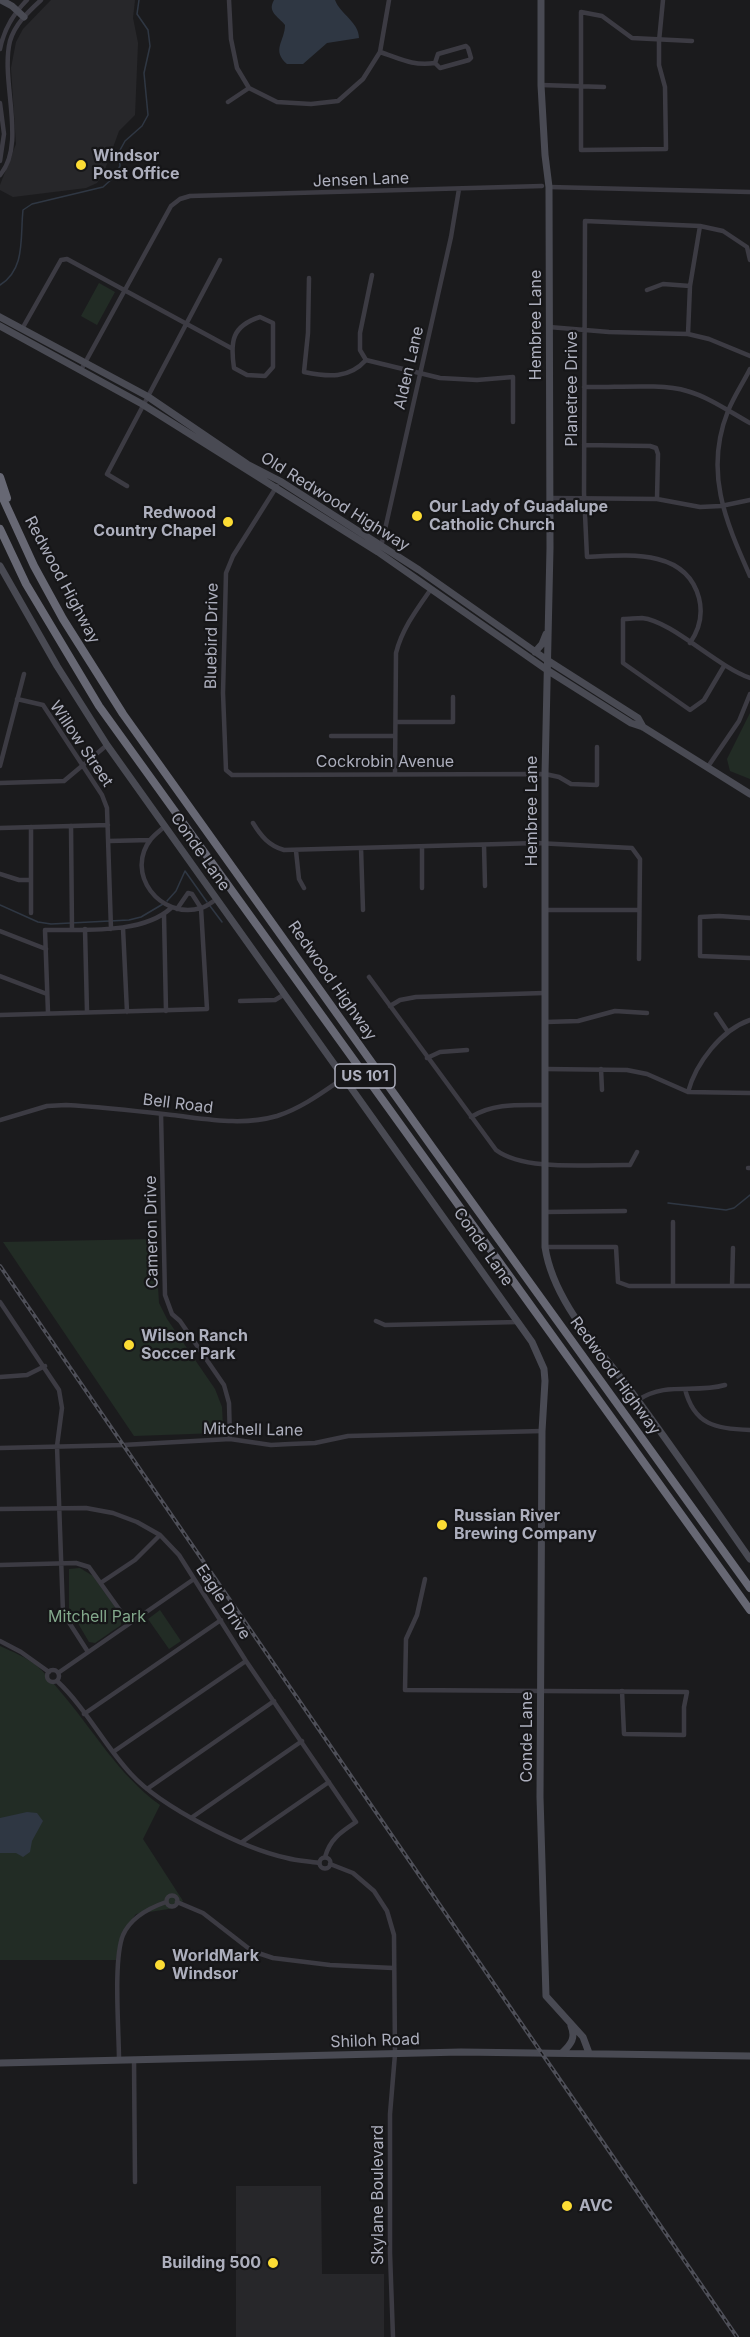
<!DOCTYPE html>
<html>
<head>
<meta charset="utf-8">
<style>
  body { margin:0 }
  canvas { display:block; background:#1b1b1d }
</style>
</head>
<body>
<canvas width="750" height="2337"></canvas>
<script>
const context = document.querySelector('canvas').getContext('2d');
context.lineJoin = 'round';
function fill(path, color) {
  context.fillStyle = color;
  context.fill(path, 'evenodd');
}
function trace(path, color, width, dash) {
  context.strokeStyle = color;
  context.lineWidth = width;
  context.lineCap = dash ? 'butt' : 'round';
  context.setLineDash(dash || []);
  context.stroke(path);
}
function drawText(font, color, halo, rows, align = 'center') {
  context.font = font + ' Inter,sans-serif';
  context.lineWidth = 4.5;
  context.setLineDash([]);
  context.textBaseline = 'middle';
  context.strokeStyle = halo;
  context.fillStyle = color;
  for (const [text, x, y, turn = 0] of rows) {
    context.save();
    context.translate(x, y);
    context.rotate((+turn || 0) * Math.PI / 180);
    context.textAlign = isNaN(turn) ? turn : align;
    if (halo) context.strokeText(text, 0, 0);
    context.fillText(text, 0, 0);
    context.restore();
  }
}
fill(new Path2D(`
  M51,0H135L133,18L138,43L135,115L119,131L104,172L97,183L86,188L13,197L0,190V185L16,144L11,68L16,42L23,29Z
  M236,2186H321L322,2274H384V2337H236Z`), '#27272a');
fill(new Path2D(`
  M99,283L115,292L97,325L81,316Z
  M750,713V779L730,771L727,759Z
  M155,1239L159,1303L167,1319L215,1389L222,1407L223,1427L218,1433L134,1436L3,1242Z
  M80,1568L93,1576L122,1617L121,1625L95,1643L89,1642L69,1608V1569Z
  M160,1610L181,1641L169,1649L148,1619Z
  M0,1646C13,1652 26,1657 37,1666C45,1673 52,1682 59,1690C93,1729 118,1775 160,1805L143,1839L183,1901L175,1908L136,1914L121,1934L116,1960H0Z`), '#222c25');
fill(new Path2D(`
  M274,0H335C340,14 359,22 359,38L327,43L303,64H287C271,50 285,41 285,25C278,16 267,12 274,0Z
  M27,1812L37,1813L43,1821L32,1841L30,1852L23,1857L16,1853H0V1818Z`), '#2f3743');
trace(new Path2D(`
  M0,285C26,269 20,237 23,210L32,204L103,187L113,178L120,166L119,152L125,141L142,126L148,115L144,73L150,46L148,30L137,14L139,0
  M167,901L176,891L185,871L207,902
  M0,905L38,922L51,924L129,920L141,917L163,904
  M210,906L222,922
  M668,1203L726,1210L734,1208L750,1195`), '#2f3743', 1.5);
trace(new Path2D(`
  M229,0L231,39L237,68L249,88L277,102L311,104L338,101L363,79L380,52L389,0
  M663,0L659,41V65L665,87L666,149L581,150V12L602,16L632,38L692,41
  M0,49C4,29 13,14 27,0
  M380,52C401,59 412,66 435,63L440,68L469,60L471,58L468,48L466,46L438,54L435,63
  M541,85L604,87
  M228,102L249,88
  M0,103L4,134L0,161
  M0,175C27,144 0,81 10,41C15,24 28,12 41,0
  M549,187L750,192
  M309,278L308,333L304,372C328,377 349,379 366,360L440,378L477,380L513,377V422
  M647,290L663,284L690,286
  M260,317L273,323V367L265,376L247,375L234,368C230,341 232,326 260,317Z
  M549,327L609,332L688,334L709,339L750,356
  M22,329L61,260L67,259L231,348
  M688,334L690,286L700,226
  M366,360L360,350V333L372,275
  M750,369C743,383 734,396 728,411C704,471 725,520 750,576
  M81,370L171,206L180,199L190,196L542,186
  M584,387C612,388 662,383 687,391C709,397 730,412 750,423
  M584,445L650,446L656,448L658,454L657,499
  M127,486L107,474L220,260
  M277,486L233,556L226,573L223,693L226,770L232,775L545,774L559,777L571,784L597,785V747
  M550,498L657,499L700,507L721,506L750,500
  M381,547L451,237L459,189
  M690,643C699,630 703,614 699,598C686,548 627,555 587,557L584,493L585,221L700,226L723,231L747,247L750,260
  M724,666L704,700L690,710L623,663V619C629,619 636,618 642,618C672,621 716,666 750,678
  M17,699L43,705L102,795L107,808L111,929
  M396,722H453V697
  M331,736H395
  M0,766L24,674
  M707,768L739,721L750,694
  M395,774L396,653C402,629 417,609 431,589
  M0,783L64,781L107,745
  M253,823C261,836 269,846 284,850L537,843L632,848L640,859L639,959
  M71,826L72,930
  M165,826C161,830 155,834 151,839C124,873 160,920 201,908C206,907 212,902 217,899
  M31,827V913
  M0,828L108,825
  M109,841L150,840
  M484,845L485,886
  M422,847V888
  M361,848L363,910
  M296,851L299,879L304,888
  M0,874L19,880H30
  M546,910H639
  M164,915L166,1011
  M750,918L719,916L700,917V956L750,958
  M123,928L127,1012
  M85,929L87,1012
  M0,931L46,949
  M0,976L47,994
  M369,977L496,1150C525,1172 593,1164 630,1165L637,1152
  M240,1001L275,1000L285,994
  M390,1006L400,1000L416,997L544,993
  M48,1013L45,930C82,929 142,935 171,908
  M716,1014L728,1032
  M0,1015L207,1009L201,908L192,894L188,893L177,909
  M546,1022L578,1021L615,1011L647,1013
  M427,1058L440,1052L467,1050
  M545,1069L627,1070L647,1074L688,1092L750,1093
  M601,1069L602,1090
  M688,1092C696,1063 721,1030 750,1020
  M161,1114L165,1295L172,1314L180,1321L224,1385L229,1403L230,1439
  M471,1117C493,1103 519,1105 544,1105
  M0,1120L47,1106L66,1105C102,1107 137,1111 172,1115C207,1119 242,1126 277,1116C302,1108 323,1092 345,1077
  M748,1168H750
  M545,1212L625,1211
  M545,1247H616L618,1282L629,1286H750
  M673,1286V1222
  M732,1286L733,1248
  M0,1302L59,1390L62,1408L57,1446L63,1613L88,1652
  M376,1321L385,1325L519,1322
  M0,1377L27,1375L45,1366
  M685,1389C694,1425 716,1429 750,1430
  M638,1400C667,1381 694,1394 725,1385
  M0,1448L123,1445L230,1439L271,1445L290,1444L315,1443L348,1436L542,1431
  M0,1509L86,1508L113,1513L137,1522L160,1535L179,1555L246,1661L356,1822C341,1832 330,1839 325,1857
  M0,1565L76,1563L89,1567L129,1623
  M425,1579L417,1615L406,1639L405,1690L687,1692L684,1707V1735L624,1734L622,1691
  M102,1582L135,1560L160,1535
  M0,1641L21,1652L49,1672
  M47 1676a6 6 0 1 1 12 0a6 6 0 1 1-12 0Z
  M58,1673L194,1579
  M57,1681C86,1708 104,1745 131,1774C161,1807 244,1849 287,1858C297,1861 308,1861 319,1863
  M84,1714L221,1620
  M113,1752L246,1661
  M147,1789L274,1701
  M191,1818L302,1741
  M242,1842L329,1782
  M319.5 1863a5.5 5.5 0 1 1 11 0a5.5 5.5 0 1 1-11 0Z
  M330,1864L353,1873L374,1891L387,1911L394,1935L395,2054L390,2114V2253L393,2337
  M166.5 1901a5.5 5.5 0 1 1 11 0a5.5 5.5 0 1 1-11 0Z
  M177,1902L203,1913L252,1951L273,1958L330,1965L393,1968
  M134,2059L135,2182
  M119,2060C119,2030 113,1960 123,1935C131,1917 149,1908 166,1902`), '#3c3b43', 4.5);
trace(new Path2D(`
  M1,0L12,6L24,17
  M541,0V85L545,155L549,187L550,548L545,774V1247C554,1306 606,1355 639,1402C677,1454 713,1506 750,1559
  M0,317L147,396L247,464L280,481L419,570L547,660L638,718L643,727
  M0,326L142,404L378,552L547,670L631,723L643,727L750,794
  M0,566L57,666L107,745L532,1342L544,1369L545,1381L542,1431L540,1797L546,1996L583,2037L589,2053
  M535,652L542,644L546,634
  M563,2052C571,2044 576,2038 571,2026
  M0,2063L461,2052L750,2056`), '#494a53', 7);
trace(new Path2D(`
  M0,477L7,498
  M0,492L34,566L63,619L123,714L432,1147L750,1588
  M0,529L26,584L99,706L750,1610`), '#676874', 8);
const rail = new Path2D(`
  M0,1266L737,2337`);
trace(rail, '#4e4f58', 4);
trace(rail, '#161618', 1.5, [4.5]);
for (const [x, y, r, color] of [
  [81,165,6,"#fcdc34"],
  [417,516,6,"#fcdc34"],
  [228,522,6,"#fcdc34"],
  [129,1345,6,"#fcdc34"],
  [442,1525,6,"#fcdc34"],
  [160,1965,6,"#fcdc34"],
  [567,2206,6,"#fcdc34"],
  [273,2263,6,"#fcdc34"]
]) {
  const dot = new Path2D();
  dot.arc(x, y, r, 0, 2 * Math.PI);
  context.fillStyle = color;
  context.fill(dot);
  trace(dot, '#161618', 2);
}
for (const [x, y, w] of [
  [365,1076,60]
]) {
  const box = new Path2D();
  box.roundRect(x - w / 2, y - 12, w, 24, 4.5);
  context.fillStyle = '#161618';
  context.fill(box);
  trace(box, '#adafbd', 1.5);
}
drawText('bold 15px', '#adafbd', null, [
  ["US 101",365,1076]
]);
drawText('bold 16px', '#adafbd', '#161618', [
  ["Windsor",93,156],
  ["Post Office",93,174],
  ["Our Lady of Guadalupe",429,507],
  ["Catholic Church",429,525],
  ["Redwood",216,513,"right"],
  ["Country Chapel",216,531,"right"],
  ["Wilson Ranch",141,1336],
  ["Soccer Park",141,1354],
  ["Russian River",454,1516],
  ["Brewing Company",454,1534],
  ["WorldMark",172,1956],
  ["Windsor",172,1974],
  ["AVC",579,2206],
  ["Building 500",261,2263,"right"]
], 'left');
drawText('16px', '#adafbd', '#161618', [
  ["Jensen Lane",361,180,-2],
  ["Hembree Lane",536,325,-90],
  ["Alden Lane",409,368,-77],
  ["Planetree Drive",572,389,-90],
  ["Old Redwood Highway",335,502,32],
  ["Redwood Highway",62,580,62],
  ["Bluebird Drive",212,636,-89],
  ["Willow Street",81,744,56],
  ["Cockrobin Avenue",385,762],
  ["Hembree Lane",532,811,-90],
  ["Conde Lane",200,852,55],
  ["Redwood Highway",332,981,55],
  ["Bell Road",178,1104,7],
  ["Cameron Drive",152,1232,-91],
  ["Conde Lane",483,1247,55],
  ["Redwood Highway",615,1376,54],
  ["Mitchell Lane",253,1430,1],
  ["Eagle Drive",223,1602,57],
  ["Conde Lane",527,1737,-90],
  ["Shiloh Road",375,2041,-2],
  ["Skylane Boulevard",378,2195,-90]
]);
drawText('16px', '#83a98c', '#161618', [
  ["Mitchell Park",97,1617]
]);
</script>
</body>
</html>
